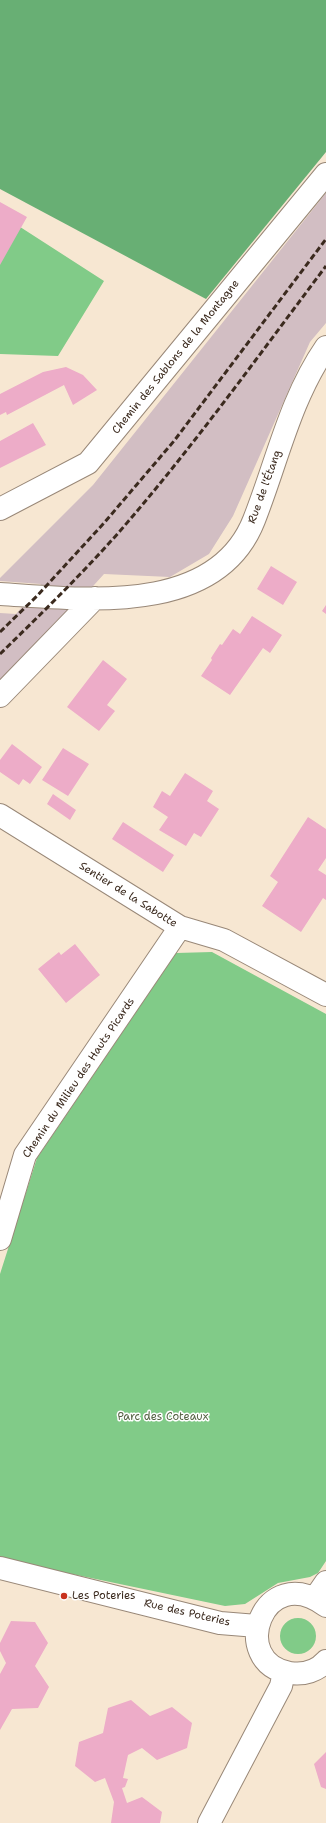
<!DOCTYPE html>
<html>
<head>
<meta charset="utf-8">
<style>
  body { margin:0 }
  canvas { display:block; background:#f7e7d2 }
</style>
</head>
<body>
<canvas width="326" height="1823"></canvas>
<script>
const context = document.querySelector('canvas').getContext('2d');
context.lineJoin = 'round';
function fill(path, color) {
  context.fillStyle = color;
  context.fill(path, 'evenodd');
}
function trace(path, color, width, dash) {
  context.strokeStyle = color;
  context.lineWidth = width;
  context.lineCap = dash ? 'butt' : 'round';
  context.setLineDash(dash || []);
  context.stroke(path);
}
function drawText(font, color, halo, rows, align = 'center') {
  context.font = font + ' "Shantell Sans",sans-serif';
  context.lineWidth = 3;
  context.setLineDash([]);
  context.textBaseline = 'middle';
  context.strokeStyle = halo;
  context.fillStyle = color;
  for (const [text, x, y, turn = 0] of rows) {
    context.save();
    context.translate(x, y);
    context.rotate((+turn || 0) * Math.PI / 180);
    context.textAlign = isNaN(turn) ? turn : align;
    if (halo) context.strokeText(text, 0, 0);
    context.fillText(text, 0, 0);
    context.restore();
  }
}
fill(new Path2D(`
  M326,193V323L310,342L233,516L209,554L170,577L104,574L0,689V613L16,614L41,584L0,581V578L93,485Z`), '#d2bec3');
fill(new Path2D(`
  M0,214L104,281L58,356L0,354Z
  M212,952L326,1014V1561L318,1573L310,1577L278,1583L245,1604L225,1606L0,1559V1274L37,1158L176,953Z
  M280 1636a18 18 0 1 1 36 0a18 18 0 1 1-36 0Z`), '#81cb88');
fill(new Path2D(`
  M0,0H326V152L206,299L0,189Z`), '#68af74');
fill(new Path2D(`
  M0,202L27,217L0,265Z
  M66,367L83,375L97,390L73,405L64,385L7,415L6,412L0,415V394L43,372Z
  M33,423L46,445L0,468V441Z
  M271,566L297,582L283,605L257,589Z
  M326,605V614L322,611Z
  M252,616L282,635L270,653L263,648L230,695L201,676L212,660L211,658L220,644L222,645L233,629L240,634Z
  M103,660L127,679L107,705L115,711L99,731L67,707Z
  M12,744L42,767L30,784L23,779L19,785L0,772V760Z
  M63,748L89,764L68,796L42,780Z
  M185,773L213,791L207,801L219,809L201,837L194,833L186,846L159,830L168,817L153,807L162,791L170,796Z
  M53,794L76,810L70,820L47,804Z
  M308,817L326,829V858L318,870L326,875V900L323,898L301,932L262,906L278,882L270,876Z
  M123,822L174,855L163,872L112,839Z
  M75,944L100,975L66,1003L38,969L59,952L61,955Z
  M11,1621L35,1622L48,1643L35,1666L49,1687L38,1708L12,1709L0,1730V1674L6,1663L0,1651V1643Z
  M131,1700L150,1716L172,1707L192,1723L187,1748L157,1760L142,1748L128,1755L123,1778L128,1779L125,1787L122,1788L127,1803L142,1797L162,1812L160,1823H111L114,1802L105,1778L95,1782L75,1766L79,1742L103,1733L108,1708Z
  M326,1752V1789L321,1787L314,1764Z`), '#edacc8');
const street = new Path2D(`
  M0,509L88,463L326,174
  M0,594C83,599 216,617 254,520C277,462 290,399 326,347
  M0,696L95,598
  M0,815L180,927L224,940L326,995
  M0,1239L25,1155L180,927
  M0,1568L220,1623L257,1626
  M315,1598L326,1582
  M326,1606C263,1559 227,1663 290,1673C304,1675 317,1671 326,1661
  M209,1823L281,1686L284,1672`);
trace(street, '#998878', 24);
trace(street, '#fff', 22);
trace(new Path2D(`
  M0,632L37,596L104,523L174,441L326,239
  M0,654C41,614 82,574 120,531C193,447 259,355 326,266`), '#3b2a1e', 3, [6, 3]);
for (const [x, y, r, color] of [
  [64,1596,4,"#c8321e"]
]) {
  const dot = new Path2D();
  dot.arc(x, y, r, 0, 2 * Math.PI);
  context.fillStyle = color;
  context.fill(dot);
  trace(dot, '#fff', 1.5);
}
drawText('11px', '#3b2a1e', '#fff', [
  ["Chemin des Sablons de la Montagne",176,357,-51],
  ["Rue de l'Étang",265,487,-70],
  ["Sentier de la Sabotte",128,895,32],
  ["Chemin du Milieu des Hauts Picards",79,1078,-56],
  ["Rue des Poteries",187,1613,13]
]);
drawText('11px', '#546243', '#fff', [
  ["Parc des Coteaux",163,1417]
]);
drawText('11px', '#3b2a1e', '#fff', [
  ["Les Poteries",72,1596]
], 'left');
</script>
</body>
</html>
